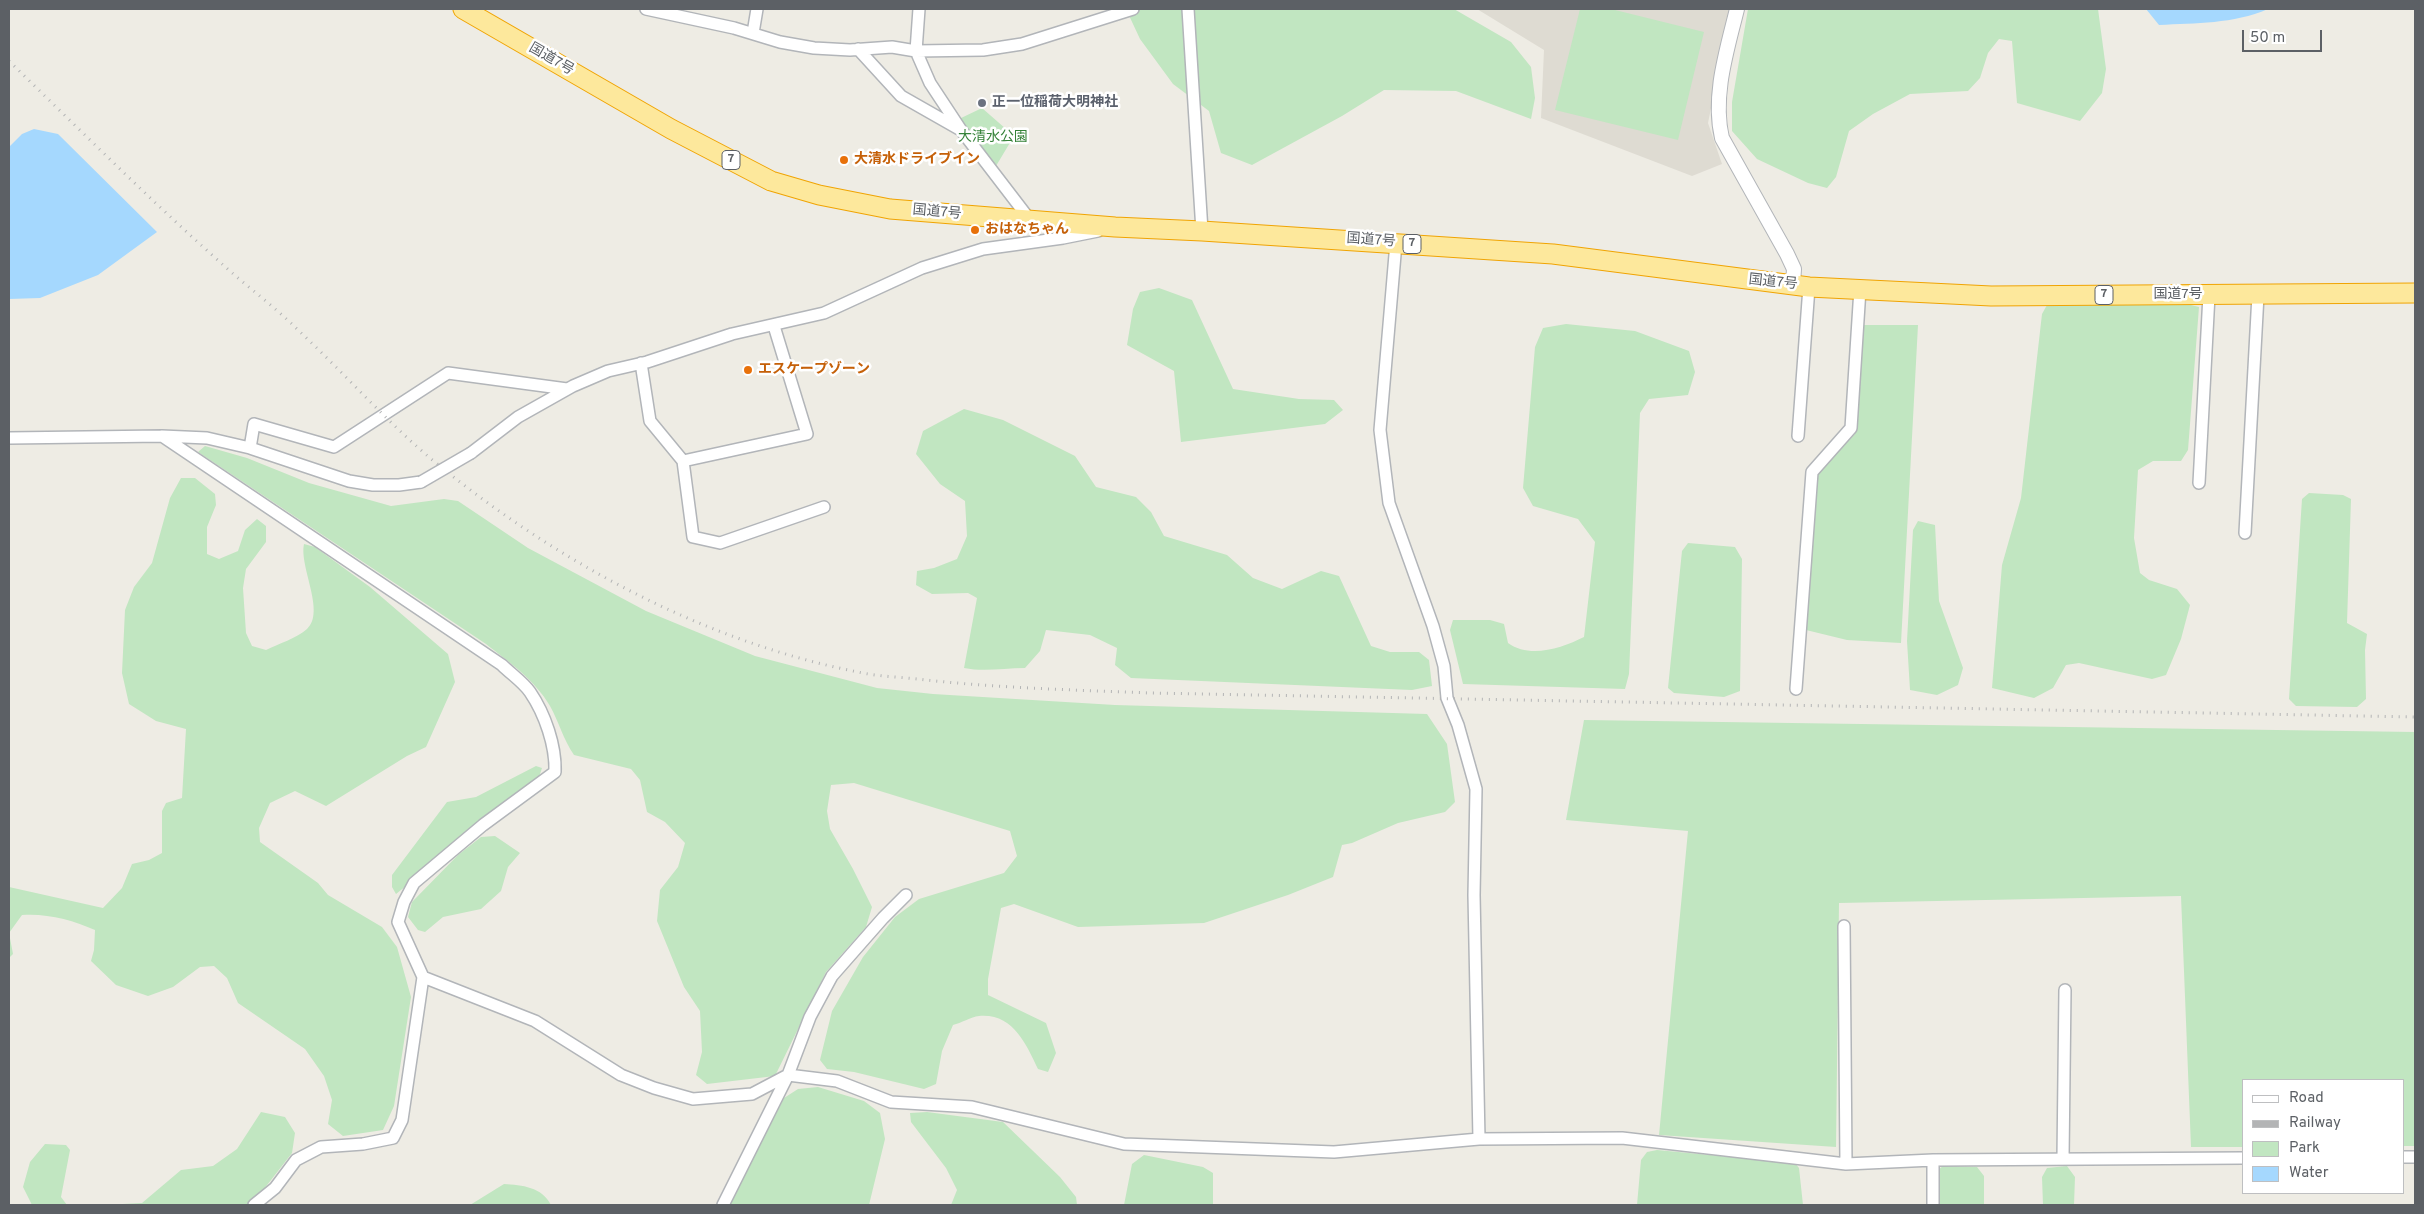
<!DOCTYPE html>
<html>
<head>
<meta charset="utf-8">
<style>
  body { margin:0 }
  #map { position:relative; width:2424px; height:1214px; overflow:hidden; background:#eeece4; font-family:Overpass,sans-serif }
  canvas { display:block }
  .frame { position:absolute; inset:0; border:10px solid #5c6065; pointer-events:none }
  .legend { position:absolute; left:2242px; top:1079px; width:162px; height:115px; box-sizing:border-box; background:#fff; border:1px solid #bebfc1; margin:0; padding:6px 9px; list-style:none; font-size:15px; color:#5c6065 }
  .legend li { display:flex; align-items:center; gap:10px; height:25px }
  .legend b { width:25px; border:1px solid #bebfc1 }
  .scale { position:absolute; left:2242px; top:30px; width:80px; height:22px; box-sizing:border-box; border:2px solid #5c6065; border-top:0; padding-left:6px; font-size:15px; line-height:18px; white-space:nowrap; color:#5c6065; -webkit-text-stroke:4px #fff; paint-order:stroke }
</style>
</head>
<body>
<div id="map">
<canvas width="2424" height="1214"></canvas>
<div class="frame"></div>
<ul class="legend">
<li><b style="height:6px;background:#fff"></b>Road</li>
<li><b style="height:6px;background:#b3b4b5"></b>Railway</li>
<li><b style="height:14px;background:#c1e6c1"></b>Park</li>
<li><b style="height:14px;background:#a5d8fe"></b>Water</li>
</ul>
<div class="scale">50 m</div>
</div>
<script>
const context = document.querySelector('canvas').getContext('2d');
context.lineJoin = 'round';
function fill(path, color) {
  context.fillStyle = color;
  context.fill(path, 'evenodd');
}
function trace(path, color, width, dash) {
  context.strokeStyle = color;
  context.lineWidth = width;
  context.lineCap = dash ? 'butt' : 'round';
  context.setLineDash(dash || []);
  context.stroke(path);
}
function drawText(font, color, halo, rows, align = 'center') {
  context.font = font + ' Overpass,"Noto Sans JP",sans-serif';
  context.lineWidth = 5;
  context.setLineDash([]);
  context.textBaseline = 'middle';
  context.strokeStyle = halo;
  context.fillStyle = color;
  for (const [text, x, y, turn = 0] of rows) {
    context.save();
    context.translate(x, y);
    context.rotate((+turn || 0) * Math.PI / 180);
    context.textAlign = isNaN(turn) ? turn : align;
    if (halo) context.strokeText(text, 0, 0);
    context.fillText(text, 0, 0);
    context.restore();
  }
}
fill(new Path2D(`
  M1477,9H1731L1708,123L1722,164L1692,176L1541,118L1544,50Z`), '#dedbd2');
fill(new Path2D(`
  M1126,9H1454L1511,42L1531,67L1535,98L1531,119L1456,91L1384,90L1342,116L1252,165L1221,153L1209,111L1173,84L1140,39Z
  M1580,9H1611L1704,32L1678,140L1555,110Z
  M1748,9H2098L2106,69L2102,93L2080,121L2017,103L2012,41L1999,39L1988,53L1980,78L1968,91L1910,94L1873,114L1849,131L1836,177L1827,188L1808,183L1757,159L1732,131V102Z
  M982,108L1014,136L996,166L959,119Z
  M1159,288L1192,300L1233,389L1299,399L1334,400L1343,410L1325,424L1181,442L1174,371L1127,345L1133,309L1140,292Z
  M2187,304L2199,307L2188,450L2181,461H2153L2138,470L2134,538L2140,573L2149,580L2177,589L2190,605L2181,639L2166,675L2152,679L2079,663L2066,665L2053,688L2034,698L1992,688L2002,565L2021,498L2042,314L2047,305Z
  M1566,324L1635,331L1689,351L1695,372L1688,395L1649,399L1640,413L1629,674L1625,689L1463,684L1450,630L1453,620H1490L1504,624L1508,643C1530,659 1562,648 1584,637L1595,542L1578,519L1533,506L1523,488L1535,347L1543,328Z
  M1863,325H1918L1901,643L1847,640L1806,630L1816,475L1855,434Z
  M964,409L1003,420L1075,456L1096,487L1136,497L1151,512L1164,536L1227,555L1253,578L1282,589L1321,571L1339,576L1371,646L1390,652H1419L1429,660L1432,686L1412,690L1131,678L1115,665L1117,648L1090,635L1046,630L1040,651L1025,668C1004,668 984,672 964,668L977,598L968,593L932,594L916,585L917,571L934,568L957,559L967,536L965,501L940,484L916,454L923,431Z
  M205,446L247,458L309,483L391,506L444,499L458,501L528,548L646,611L755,656L877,688L933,694L1115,705L1427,714L1447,744L1455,802L1445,812L1398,823L1352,843L1342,845L1333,877L1288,895L1204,923L1078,927L1014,904L1001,908L988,979V995L1046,1023L1056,1053L1048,1072L1038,1069C1026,1044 1013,1013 979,1016C971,1017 961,1023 953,1025L942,1051L936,1084L924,1089L854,1072L827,1069L820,1060L832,1011L863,957L895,917L919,899L1004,873L1017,856L1010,831L854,783L831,785L827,811L830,829L853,869L872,907L866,927L826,972L775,1076L707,1084L696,1075L702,1052L700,1011L684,987L657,921L660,890L678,867L685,843L665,822L647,812L640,780L631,769L574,755C563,739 559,722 550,706C535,680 509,662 486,644L198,452Z
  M181,478H195L215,494L216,505L207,527V554L219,559L238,551L245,530L257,519L266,526V542L246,569L243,588L246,633L252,646L266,650C278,644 297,638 307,629C326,612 299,567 304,544L315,547L370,587L448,654L455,682L426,747L407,756L326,806L295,791L270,803L259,828L260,842L318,883L328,895L382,927L397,947L411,997L394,1106L383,1130L343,1136L328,1124L332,1100L324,1076L305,1049L238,1003L227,978L214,966L200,967L173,987L148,996L116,985L91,961L94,950L95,930C73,920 46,913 22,915L9,933L13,954L9,958V887L103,908L122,888L132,864L149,860L162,853V811L166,803L182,798L186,729L156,721L129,704L122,673L125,610L134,587L152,563L170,498Z
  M2309,493L2343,495L2351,499L2347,623L2367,634L2365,650L2366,699L2357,707L2296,706L2289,699L2302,499Z
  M1918,521L1935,525L1939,601L1963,668L1958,685L1937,695L1910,690L1907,641L1913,530Z
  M1688,543L1735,547L1742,559L1740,691L1724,697L1674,693L1668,688L1682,551Z
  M1584,720L2415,732V1146H2403V1080H2243V1147H2191L2181,896L1839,903L1836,1147L1659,1135L1688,831L1566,820Z
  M536,766L542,768L538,780L396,894L392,887V875L447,802L476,797Z
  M495,836L520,853L508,867L501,891L481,909L443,917L425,932L418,930L408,917L412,902L458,855L481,837Z
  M818,1087L864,1101L880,1113L885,1139L869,1205H729L784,1098L798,1089Z
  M261,1112L285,1117L295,1133L292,1153L257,1198L246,1205H103L142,1203L181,1170L213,1166L237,1149Z
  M927,1112L1003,1122L1060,1177L1076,1197L1077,1205H951L957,1190L946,1168L911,1122L910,1113Z
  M45,1144L66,1145L70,1150L61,1197L67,1205H32L23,1187L30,1162Z
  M1657,1150L1795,1163L1799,1168L1803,1205H1637L1641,1160L1647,1152Z
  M1144,1155L1203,1167L1213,1173V1205H1124L1132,1164Z
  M1943,1166L1977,1167L1984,1176V1205H1937L1938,1170Z
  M2067,1166L2075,1177L2074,1205H2043L2042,1177L2047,1168Z
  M504,1184C522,1185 542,1187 551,1205H470Z`), '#c1e6c1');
fill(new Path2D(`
  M2146,9H2268C2233,24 2196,23 2159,25Z
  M34,129L58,134L157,232L98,275L40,298L9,299V147L22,134Z`), '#a5d8fe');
const minor = new Path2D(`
  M646,9L734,28L780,42L814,48L850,50L892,47L916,51L983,50L1022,44L1133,9
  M919,9L916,51L930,83L961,130L1030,220
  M1188,9L1202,231
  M753,33L757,9
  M858,49L901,96L959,129
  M1396,243L1380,430L1389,503L1433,626L1444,666L1447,698L1458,725L1476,789L1474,895L1479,1139
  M641,363L650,421L683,461L693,537L720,543L824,507
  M162,436L502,665C511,674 523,682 530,692C545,714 556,746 555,772L483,825L414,883L404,902L398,922L423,977L402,1120L393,1138L363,1144L321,1147L296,1160L275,1188L254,1205
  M1798,436L1809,287
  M9,438L162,436L207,438L250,448L349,481L373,485H399L421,482
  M250,448L254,424L334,447L448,373L567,389
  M471,453L518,417L573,386L608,371L647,362L732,334L824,313L922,268L983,249L1063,238L1098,231
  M683,461L807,434L774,326
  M2199,483L2209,295
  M2245,533L2258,295
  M1796,689L1812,472L1851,428L1860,289
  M1844,926L1846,1164
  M423,977L535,1021L621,1075L654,1088L693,1099L752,1094L788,1075L837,1081L891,1102L972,1107L1124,1144L1334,1152L1479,1139L1622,1138L1846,1164L1933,1160L2243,1158
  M2403,1157H2415
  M2063,1158L2065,990
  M723,1205L788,1075L810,1017L832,976L883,918L906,895
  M1933,1205V1160`);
const tertiary = new Path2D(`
  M1737,9C1727,50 1712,96 1722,138L1787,254L1794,269L1793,284`);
const trunk = new Path2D(`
  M463,9L671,129L771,181L819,195L890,209L1115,227L1202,231L1553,254L1809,287L1991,296L2415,293`);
trace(minor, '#b2b5b9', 14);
trace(tertiary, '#b2b5b9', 16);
trace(trunk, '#f0a403', 21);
trace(minor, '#fff', 11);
trace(tertiary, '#fff', 14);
trace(trunk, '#fde89c', 19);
trace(new Path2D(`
  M9,61C79,129 148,198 221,263C246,286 274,306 298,330C343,372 383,418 430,458C552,559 701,641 858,672C880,677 904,677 926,680C1000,688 1075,690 1150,693L2415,717`), '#b3b4b5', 3, [1, 6]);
const minorBridge = new Path2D(`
  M421,482L471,453`);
trace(minorBridge, '#b2b5b9', 14, []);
trace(minorBridge, '#fff', 11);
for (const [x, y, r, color] of [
  [982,103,5,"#6b7280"],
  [844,160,5,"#e8710a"],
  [975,230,5,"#e8710a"],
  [748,370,5,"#e8710a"]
]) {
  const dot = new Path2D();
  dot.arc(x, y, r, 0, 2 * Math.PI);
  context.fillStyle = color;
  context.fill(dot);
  trace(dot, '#fff', 2);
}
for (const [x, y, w] of [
  [731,160,18],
  [1412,244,18],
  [2104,295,18]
]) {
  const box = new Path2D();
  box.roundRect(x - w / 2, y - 9.5, w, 19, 4);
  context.fillStyle = '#fff';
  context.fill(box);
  trace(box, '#5c6065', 1);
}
drawText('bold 12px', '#5c6065', null, [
  ["7",731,160],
  ["7",1412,244],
  ["7",2104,295]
]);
drawText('14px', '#5c6065', '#fff', [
  ["国道7号",551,60,30],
  ["国道7号",937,213,5],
  ["国道7号",1371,241,4],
  ["国道7号",1773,283,6],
  ["国道7号",2178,295]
]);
drawText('bold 14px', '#5b616d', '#fff', [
  ["正一位稲荷大明神社",992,103]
], 'left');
drawText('14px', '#358238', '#fff', [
  ["大清水公園",993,138]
]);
drawText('bold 14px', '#c56008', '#fff', [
  ["大清水ドライブイン",854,160],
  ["おはなちゃん",985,230],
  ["エスケープゾーン",758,370]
], 'left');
</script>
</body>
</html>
